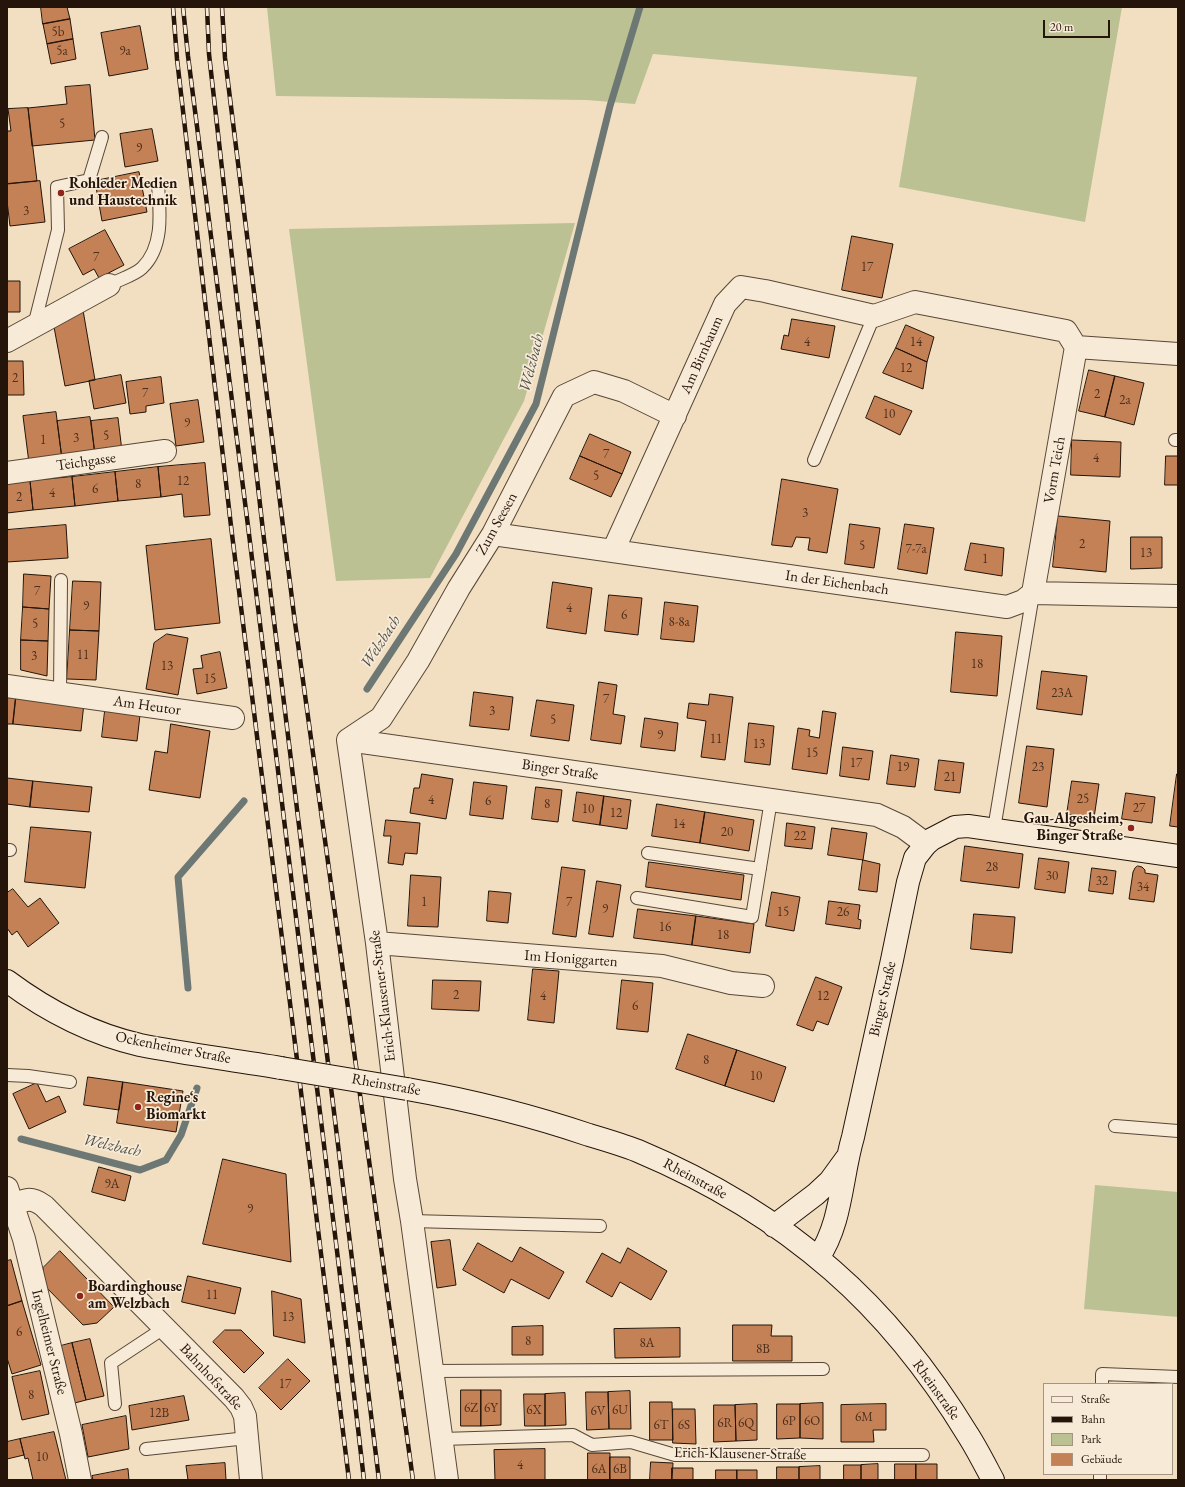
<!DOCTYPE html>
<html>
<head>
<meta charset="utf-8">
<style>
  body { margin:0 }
  #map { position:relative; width:1185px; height:1487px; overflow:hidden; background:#f2dfc1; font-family:"EB Garamond",serif }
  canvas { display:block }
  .frame { position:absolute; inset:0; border:8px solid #241409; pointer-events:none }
  .legend { position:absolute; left:1043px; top:1383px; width:130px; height:92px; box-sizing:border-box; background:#f7ead7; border:1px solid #a39485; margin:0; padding:5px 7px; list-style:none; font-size:12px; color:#241409 }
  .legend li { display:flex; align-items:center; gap:8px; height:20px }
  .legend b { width:20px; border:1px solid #a39485 }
  .scale { position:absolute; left:1043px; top:20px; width:67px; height:18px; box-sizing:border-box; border:2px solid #241409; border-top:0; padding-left:5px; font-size:12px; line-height:14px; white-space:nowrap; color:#241409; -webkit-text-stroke:3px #f7ead7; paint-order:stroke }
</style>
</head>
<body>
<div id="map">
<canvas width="1185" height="1487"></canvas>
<div class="frame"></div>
<ul class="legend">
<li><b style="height:5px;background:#f7ead7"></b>Straße</li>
<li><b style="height:5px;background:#241409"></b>Bahn</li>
<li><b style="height:11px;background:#bbc192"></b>Park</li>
<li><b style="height:11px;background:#c58156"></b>Gebäude</li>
</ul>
<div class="scale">20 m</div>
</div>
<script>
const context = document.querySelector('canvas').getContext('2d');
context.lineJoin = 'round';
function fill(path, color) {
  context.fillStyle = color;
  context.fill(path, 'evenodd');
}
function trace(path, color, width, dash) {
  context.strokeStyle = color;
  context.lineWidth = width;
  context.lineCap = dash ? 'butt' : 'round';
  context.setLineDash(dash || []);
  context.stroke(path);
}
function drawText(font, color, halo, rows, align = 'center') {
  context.font = font + ' "EB Garamond",serif';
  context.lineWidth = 3.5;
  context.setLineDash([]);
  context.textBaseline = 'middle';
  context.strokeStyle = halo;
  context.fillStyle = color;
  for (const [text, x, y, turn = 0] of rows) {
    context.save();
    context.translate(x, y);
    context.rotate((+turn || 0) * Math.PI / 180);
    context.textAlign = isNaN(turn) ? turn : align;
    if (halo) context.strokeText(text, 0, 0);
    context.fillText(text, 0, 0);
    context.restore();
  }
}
fill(new Path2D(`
  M267,7H1122L1085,222L899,187L917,77L653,54L635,104L587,100L276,96Z
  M575,223L524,401L430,578L336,581L289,229Z
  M1095,1185L1178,1192V1317L1084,1309Z`), '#bbc192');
trace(new Path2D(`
  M367,689L456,554L536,404L610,106L640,7
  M188,988L178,877L244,801
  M21,1139L140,1170L166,1160L181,1135L197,1088`), '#6d7874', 7);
const building = new Path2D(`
  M41,7H67L70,19L43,24Z
  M70,19L73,39L47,44L43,24Z
  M140,26L148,69L109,76L101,33Z
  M73,39L76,59L51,64L47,44Z
  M90,85L95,140L32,146L28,108L67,104L65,87Z
  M28,108L37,181L7,184V131H11L8,109Z
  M152,129L158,161L125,167L120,134Z
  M139,172L147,212L102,221L95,181Z
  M40,181L45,222L10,226L7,201V184Z
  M105,230L124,265L99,278L94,269L83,275L69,249Z
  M852,236L893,244L882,298L842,290Z
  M7,281H20V312H7Z
  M83,310L95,380L65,386L54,327Z
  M792,319L835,326L829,358L781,349L784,335L788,336Z
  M906,325L934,337L927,362L896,348Z
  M896,348L927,362L923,389L883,373Z
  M7,361H23L24,395H7Z
  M1089,370L1115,376L1105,417L1079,411Z
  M121,375L126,403L94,409L89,381Z
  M1115,376L1144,383L1134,425L1105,417Z
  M161,377L164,403L146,406V412L130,414L126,382Z
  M875,396L912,411L900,435L866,418Z
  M198,400L204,442L176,446L170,404Z
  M56,412L62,459L29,463L23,416Z
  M90,417L95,455L62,459L57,421Z
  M118,418L122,451L95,455L91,421Z
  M590,434L631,452L622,474L580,456Z
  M1072,440L1121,442L1120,477L1071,475Z
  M580,456L622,474L611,497L570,479Z
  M1166,456H1178V485H1165Z
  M205,463L210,515L184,517L182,494L161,497L158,467Z
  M158,467L161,497L118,501L115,472Z
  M115,472L118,501L75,506L72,477Z
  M72,477L75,506L33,510L30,481Z
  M782,479L838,489L827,553L808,550L810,538L796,537L792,547L772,545Z
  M30,481L33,510L7,513V484Z
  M1058,516L1110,521L1106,572L1053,567Z
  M850,524L880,528L874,568L845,564Z
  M905,524L934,528L927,574L898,569Z
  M66,525L68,558L7,562V530Z
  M1131,537H1162V568L1131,569Z
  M211,539L220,623L155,630L146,546Z
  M971,543L1004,548L1002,576L965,570Z
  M24,574L51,576L49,609L23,607Z
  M73,581L101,582L99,631L70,630Z
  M553,582L592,588L586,634L547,628Z
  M609,595L642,598L638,635L605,631Z
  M665,602L698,606L694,642L661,639Z
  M23,607L49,609L48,641L21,640Z
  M70,630L99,631L96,680L67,679Z
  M956,632L1002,636L997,696L951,692Z
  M167,634L188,638L178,695L146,689L154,643Z
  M21,640L48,641L47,676L21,670Z
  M220,652L227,688L197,694L193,669L203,668L201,656Z
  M1042,671L1087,676L1082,715L1037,709Z
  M599,682L617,685L613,714L625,716L621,744L591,740Z
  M474,692L513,697L509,730L470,726Z
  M710,694L733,697L725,760L701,757L706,721L687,718L689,703L708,705Z
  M7,696H16L13,724H7Z
  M16,696L84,703L81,731L13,724Z
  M537,700L574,705L569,741L531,736Z
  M105,711L140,715L137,741L102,737Z
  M823,711L836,713L827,774L792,769L798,728L810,730L809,736L819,738Z
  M645,718L678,723L675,751L641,747Z
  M749,723L774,726L770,765L745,762Z
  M171,724L210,731L200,798L149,790L155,751L167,753Z
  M1027,746L1054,749L1047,807L1019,803Z
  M843,747L873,751L869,780L840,776Z
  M891,755L919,759L915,787L887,784Z
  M939,760L964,763L960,793L935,790Z
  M422,774L453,779L446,819L410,813L414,788H419Z
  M1177,774H1178V827L1170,826Z
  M7,778L33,781L30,807L7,804Z
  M33,781L92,787L89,812L30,807Z
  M1072,781L1099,784L1094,818L1067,814Z
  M474,782L507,786L503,819L470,815Z
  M536,787L562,790L558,822L532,819Z
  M577,792L604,796L600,825L573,821Z
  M1126,793L1155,797L1152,823L1122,819Z
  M604,796L631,800L627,829L600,825Z
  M657,804L705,812L700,843L652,836Z
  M705,812L754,820L749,851L700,843Z
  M386,820L420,823L417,854L405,853L403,865L388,863L391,836H384Z
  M787,823L815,827L812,849L785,846Z
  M31,827L91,832L85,888L25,882Z
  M832,828L867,833L863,860L828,855Z
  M965,846L1023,854L1019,888L961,881Z
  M1039,858L1069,862L1065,893L1035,889Z
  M863,860L880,864L877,892L859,890Z
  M649,862L744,875L741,900L646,887Z
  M1138,866L1142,867L1145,870V873L1158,875L1154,902L1129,899L1133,872L1135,868Z
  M562,867L585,870L576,937L553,934Z
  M1092,868L1116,871L1113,894L1089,891Z
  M411,875L441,877L438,927L408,926Z
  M597,881L621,885L613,937L589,934Z
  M13,889L28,907L40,898L59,923L28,947L17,931L12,935L7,928V893Z
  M489,891L511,893L508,923L487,921Z
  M772,892L800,897L794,931L766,926Z
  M829,901L860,905L858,919L861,920L860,929L826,924Z
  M638,909L696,916L692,945L634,938Z
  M974,914L1015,917L1012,953L971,949Z
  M696,916L754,924L750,953L692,945Z
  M533,969L559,971L554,1023L528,1020Z
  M816,977L842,987L828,1025L817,1021L813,1031L797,1025Z
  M433,980L481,981L479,1011L432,1009Z
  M622,980L653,983L648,1032L617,1029Z
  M688,1034L737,1050L725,1086L676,1069Z
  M737,1050L786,1067L774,1102L725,1086Z
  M88,1077L123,1082L119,1110L84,1105Z
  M123,1082L183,1091L176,1132L117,1123Z
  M37,1083L46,1102L59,1096L66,1112L29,1129L13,1094Z
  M223,1159L286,1174L291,1262L203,1244Z
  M99,1167L131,1176L125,1201L92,1192Z
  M450,1240L456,1285L437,1288L431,1242Z
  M478,1243L512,1262L520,1247L564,1272L549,1299L511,1279L504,1293L463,1270Z
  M628,1248L667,1271L651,1300L620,1282L612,1297L586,1282L602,1253L620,1263Z
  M60,1251L114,1307L97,1323L83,1325L45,1286L43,1268Z
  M11,1260L22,1301L7,1306V1261Z
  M188,1276L241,1288L235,1314L182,1302Z
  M272,1291L301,1299L305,1343L274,1336Z
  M22,1301L41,1365L12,1374L7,1358V1306Z
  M733,1325H772L771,1336H792V1361H733Z
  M543,1326V1355H512V1327Z
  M680,1328V1357L615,1358L614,1329Z
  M225,1330H241L264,1353L244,1373L213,1342Z
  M90,1339L104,1396L86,1400L72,1343Z
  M72,1343L86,1400L71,1404L57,1347Z
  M288,1359L310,1381L281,1410L259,1388Z
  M40,1371L49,1414L22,1420L12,1377Z
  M461,1390H481V1426H461Z
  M481,1390H501V1425L481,1426Z
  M630,1391L631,1429H609L608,1392Z
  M586,1392H608L609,1429L587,1430Z
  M565,1393L566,1425L545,1426V1394Z
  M524,1394H545V1426H525Z
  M184,1396L189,1420L132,1430L129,1406Z
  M650,1402H672L673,1440H650Z
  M823,1403V1439L800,1438V1404Z
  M757,1404V1440L736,1441L735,1405Z
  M777,1404H800V1438L777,1439Z
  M886,1404V1430H873L874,1442H841V1405Z
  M714,1405H735L736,1441L714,1442Z
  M673,1409H695L696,1444L673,1443Z
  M126,1416L129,1449L88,1457L82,1425Z
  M54,1432L66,1480H33L28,1458L25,1459L20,1439Z
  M20,1439L24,1455L7,1459V1442Z
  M545,1449V1480H495L494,1450Z
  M588,1453H610V1480H588Z
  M610,1457H630V1480H610Z
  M651,1462L673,1463L672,1480H650Z
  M225,1463L226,1480H188L186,1466Z
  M878,1464V1480H861V1465Z
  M895,1464H916V1480H895Z
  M916,1464H937V1480H916Z
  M844,1465H861V1480H844Z
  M820,1466V1480H799V1467Z
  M777,1467H799V1480H777Z
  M672,1468H693V1480H672Z
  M128,1469L129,1480H93L92,1476Z
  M716,1470H737V1480H716Z
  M737,1470H757V1480H737Z`);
fill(building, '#c58156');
trace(building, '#241409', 1);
const lane = new Path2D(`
  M109,285C118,280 135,275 142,268C164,247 160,212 158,185
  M34,326L58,230L57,187L89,180L102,137
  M1175,440H1178
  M814,460L874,316
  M60,693L61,580
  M994,829L1033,594
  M7,850H10
  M648,853L760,869
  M637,898L752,917L771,800
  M7,1075L28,1076L70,1082
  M1115,1126L1178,1131
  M412,1221L600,1226
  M432,1371L823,1369
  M1102,1384V1374L1178,1377
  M115,1404L111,1363L164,1328
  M442,1439L573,1435L592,1445L631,1442L675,1455H923
  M146,1449L247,1438
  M1100,1480V1474`);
const street = new Path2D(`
  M7,341L109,285
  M1076,347L1178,354
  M7,473L165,451
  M493,534L1007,607L1023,601L1033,593L1178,596
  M613,551L725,304L741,287L765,291L874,316L915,302L1066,331L1076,347
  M1033,593L1076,347
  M7,686L233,718
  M348,740L377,943L405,1179L412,1221L447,1480
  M348,740L877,815L903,827L926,844
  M348,740L381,718L418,661L459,588L493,534L564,396L594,382L624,391L675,416
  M377,943L662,966L731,983L763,986
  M7,1188L24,1239L71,1434L80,1480
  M13,1205C27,1199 31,1197 44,1206L234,1398L241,1407L245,1416L251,1480`);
const secondary = new Path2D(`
  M7,981C46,1010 92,1034 140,1045C186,1054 234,1060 281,1068
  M407,1089C469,1100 530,1115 589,1135C606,1140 623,1145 638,1151C707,1180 776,1221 832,1270C885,1316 932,1376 968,1435C977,1449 985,1465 993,1480
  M774,1226L816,1194L830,1181L846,1159
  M818,1258C842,1223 841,1178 853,1137L892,960L908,882L915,858L926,844L932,839L955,827L968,826L1178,856`);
trace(lane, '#584737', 14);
trace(street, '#584737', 24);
trace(secondary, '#241409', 24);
trace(lane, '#f7ead7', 12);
trace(street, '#f7ead7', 22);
trace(secondary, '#f7ead7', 22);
const rail = new Path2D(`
  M173,7L177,59L231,526L349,1480
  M183,7L188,56L248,526L344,1308L364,1480
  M207,7L209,54L263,531L379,1480
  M222,7L225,58L294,615L413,1480`);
trace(rail, '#241409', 4.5);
trace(rail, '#f7ead7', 3, [9]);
const secondaryBridge = new Path2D(`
  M281,1068L407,1089`);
trace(secondaryBridge, '#241409', 24, []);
trace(secondaryBridge, '#f7ead7', 22);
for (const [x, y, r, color] of [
  [61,193,4,"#8f2418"],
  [1131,828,4,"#8f2418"],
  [138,1107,4,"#8f2418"],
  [80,1296,4,"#8f2418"]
]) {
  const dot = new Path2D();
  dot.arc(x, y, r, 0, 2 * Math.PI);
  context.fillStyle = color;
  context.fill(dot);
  trace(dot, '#f7ead7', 1.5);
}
drawText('13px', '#4c2f1c', null, [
  ["5b",58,32],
  ["5a",62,51],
  ["9a",125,51],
  ["5",62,124],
  ["9",139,148],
  ["3",26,211],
  ["7",96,257],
  ["17",867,267],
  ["4",807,342],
  ["14",916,342],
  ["12",906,368],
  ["2",15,378],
  ["7",145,393],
  ["2",1097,394],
  ["2a",1125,400],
  ["10",889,414],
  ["9",187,423],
  ["5",106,436],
  ["3",76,438],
  ["1",43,440],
  ["7",606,454],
  ["4",1096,458],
  ["5",596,476],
  ["12",183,481],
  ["8",138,484],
  ["6",95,489],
  ["4",52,493],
  ["2",19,497],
  ["3",805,513],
  ["2",1082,544],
  ["5",862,546],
  ["7-7a",916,549],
  ["13",1146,553],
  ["1",985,559],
  ["7",37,591],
  ["9",86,606],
  ["4",569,608],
  ["6",624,615],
  ["8-8a",679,622],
  ["5",35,624],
  ["11",83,655],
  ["3",34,656],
  ["18",977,664],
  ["13",167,666],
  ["15",210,679],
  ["23A",1062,693],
  ["7",606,699],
  ["3",492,711],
  ["5",553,720],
  ["9",660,735],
  ["11",716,739],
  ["13",759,744],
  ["15",812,753],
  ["17",856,763],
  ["19",903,767],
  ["23",1038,767],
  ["21",950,777],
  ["25",1083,799],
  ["4",431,800],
  ["6",488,801],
  ["8",547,804],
  ["27",1139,808],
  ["10",588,809],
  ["12",616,813],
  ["14",679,824],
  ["20",727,832],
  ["22",800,836],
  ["28",992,867],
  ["30",1052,876],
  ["32",1102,881],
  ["34",1143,887],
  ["1",424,902],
  ["7",569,902],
  ["9",605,909],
  ["15",783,912],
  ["26",843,912],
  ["16",665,927],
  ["18",723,935],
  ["2",456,995],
  ["4",543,996],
  ["12",823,996],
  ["6",635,1006],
  ["8",706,1060],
  ["10",756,1076],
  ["9A",112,1184],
  ["9",250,1209],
  ["11",212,1295],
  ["13",288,1317],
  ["6",19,1332],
  ["8",528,1341],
  ["8A",647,1343],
  ["8B",763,1349],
  ["17",285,1384],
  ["8",31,1395],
  ["6Z",471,1408],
  ["6Y",491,1408],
  ["6X",534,1410],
  ["6U",620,1410],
  ["6V",598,1411],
  ["12B",159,1413],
  ["6M",864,1417],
  ["6P",789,1421],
  ["6O",812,1421],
  ["6R",725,1423],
  ["6Q",746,1423],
  ["6T",661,1425],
  ["6S",684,1425],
  ["10",42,1457],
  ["4",520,1465],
  ["6A",599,1469],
  ["6B",620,1469]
]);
drawText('bold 15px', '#241409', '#f7ead7', [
  ["Rohleder Medien",69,184],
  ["und Haustechnik",69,201],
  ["Gau-Algesheim,",1123,819,"right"],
  ["Binger Straße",1123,836,"right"],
  ["Regine‘s",146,1098],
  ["Biomarkt",146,1115],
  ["Boardinghouse",88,1287],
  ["am Welzbach",88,1304]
], 'left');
drawText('15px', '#241409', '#f7ead7', [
  ["Am Birnbaum",702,355,-66],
  ["Teichgasse",86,462,-8],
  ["Vorm Teich",1055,470,-80],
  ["Zum Seesen",497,524,-61],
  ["In der Eichenbach",837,583,8],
  ["Am Heutor",147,706,8],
  ["Binger Straße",560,770,8],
  ["Im Honiggarten",571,959,4],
  ["Erich-Klausener-Straße",383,996,-97],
  ["Binger Straße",883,999,-77],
  ["Ockenheimer Straße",173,1048,11],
  ["Rheinstraße",386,1085,10],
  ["Rheinstraße",695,1179,28],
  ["Ingelheimer Straße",49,1342,76],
  ["Bahnhofstraße",211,1377,47],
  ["Rheinstraße",936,1390,54],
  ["Erich-Klausener-Straße",740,1454,1]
]);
drawText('italic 16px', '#4f4e47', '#f7ead7', [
  ["Welzbach",532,363,-76],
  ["Welzbach",381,642,-57],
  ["Welzbach",112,1146,12]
]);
</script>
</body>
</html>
